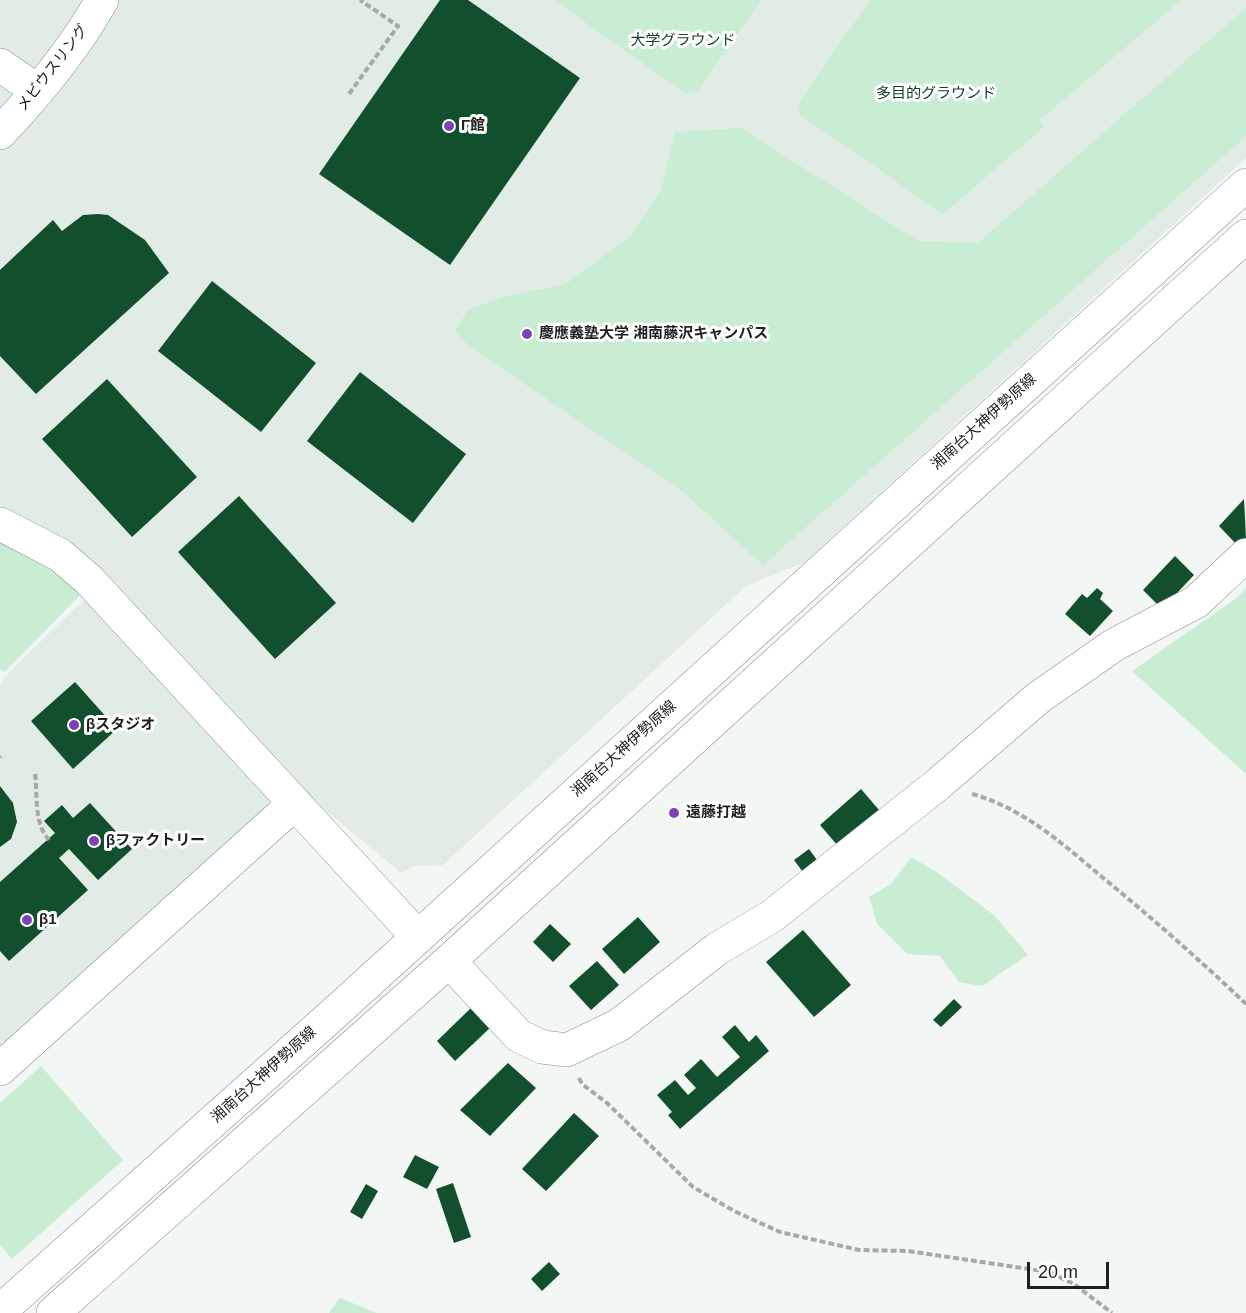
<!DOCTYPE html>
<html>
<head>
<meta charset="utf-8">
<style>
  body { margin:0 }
  #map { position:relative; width:1246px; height:1313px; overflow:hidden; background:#f2f7f3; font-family:Helvetica,sans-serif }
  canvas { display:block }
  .scale { position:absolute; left:1027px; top:1262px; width:82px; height:27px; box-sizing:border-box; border:3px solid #1e201f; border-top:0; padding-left:8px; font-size:18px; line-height:21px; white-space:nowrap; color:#1e201f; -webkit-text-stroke:4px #fff; paint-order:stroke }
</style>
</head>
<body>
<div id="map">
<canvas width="1246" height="1313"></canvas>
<div class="scale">20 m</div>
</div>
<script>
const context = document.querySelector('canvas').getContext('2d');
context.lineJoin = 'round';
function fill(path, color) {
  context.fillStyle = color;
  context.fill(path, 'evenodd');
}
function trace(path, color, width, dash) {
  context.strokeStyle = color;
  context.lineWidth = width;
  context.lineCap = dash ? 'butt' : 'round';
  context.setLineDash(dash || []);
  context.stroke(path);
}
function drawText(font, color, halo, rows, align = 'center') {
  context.font = font + ' Helvetica,"Noto Sans JP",sans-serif';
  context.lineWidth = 6;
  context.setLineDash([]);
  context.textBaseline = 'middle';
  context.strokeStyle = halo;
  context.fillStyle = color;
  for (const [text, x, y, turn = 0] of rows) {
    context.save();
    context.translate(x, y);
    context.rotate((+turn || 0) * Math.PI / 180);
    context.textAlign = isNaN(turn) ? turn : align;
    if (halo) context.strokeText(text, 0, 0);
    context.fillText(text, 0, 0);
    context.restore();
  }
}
fill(new Path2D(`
  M0,0H1246V158L805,562L746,586L443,865L414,866L401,873L306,794L0,509Z
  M89,595L270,795L268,811L0,1050V686L5,676Z`), '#e1ece4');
fill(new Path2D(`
  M554,0H761L697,91L686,94Z
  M870,0H1181L1040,120L1044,127L943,214L799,114L798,104Z
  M1246,8V136L763,565L681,490L470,347L455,331L468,310L503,297L566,284L632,235L661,191L675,132L741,128L918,241L978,243Z
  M0,539L64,576L82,593L5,672L0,669Z
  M1246,588V774L1132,671L1238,597Z
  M911,857L938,873L995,916L1028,955L982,986L959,982L940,956L907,954L877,924L869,897L892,883Z
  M41,1066L123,1160L12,1259L0,1245V1103Z
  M340,1298L377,1313H329Z`), '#c8edd2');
fill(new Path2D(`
  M440,0H468L580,78L450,265L319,174Z
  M98,214L108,215L145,240L169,273L36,394L0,356V270L53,220L62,231L83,215Z
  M212,281L316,363L261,432L158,351Z
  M360,372L466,454L413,523L307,441Z
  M107,379L197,477L132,537L42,439Z
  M239,496L336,603L275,659L178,552Z
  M1244,499L1246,538L1238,546L1219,526Z
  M1175,556L1194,575L1162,609L1143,590Z
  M1097,588L1103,593L1100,599L1113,611L1090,636L1065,614L1082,594L1087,598Z
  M75,682L117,729L73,769L31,721Z
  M0,786L13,803L17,822L11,839L0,847Z
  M861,789L885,817L844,853L820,825Z
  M90,803L132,849L98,880L69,849L59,858L88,890L9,961L0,951V882L55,833L44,821L62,805L73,818Z
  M809,849L820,864L805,875L794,860Z
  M638,917L660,942L624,974L602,949Z
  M550,924L571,944L553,962L533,942Z
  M803,930L851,985L814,1017L766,962Z
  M597,961L619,985L591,1010L569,986Z
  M954,999L962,1007L941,1027L933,1020Z
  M473,1006L492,1026L455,1061L437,1041Z
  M735,1025L749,1042L756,1035L769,1051L680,1129L668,1115L672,1112L657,1095L675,1080L688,1095L696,1088L684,1075L701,1059L717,1077L740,1057L722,1037Z
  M508,1063L536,1088L490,1136L460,1110Z
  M574,1113L599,1136L546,1191L522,1169Z
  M415,1155L439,1167L427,1189L403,1177Z
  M453,1183L471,1237L454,1243L436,1189Z
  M366,1184L378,1191L362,1219L350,1212Z
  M549,1262L560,1274L542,1291L531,1279Z`), '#124f2d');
const minor = new Path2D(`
  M0,65L38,91
  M0,133C38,93 75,48 102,0
  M0,524L60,555L89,580L417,936
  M449,961L519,1036L542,1047L567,1050L619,1025L717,949L772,916L937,785L1038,698L1114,645L1196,602L1246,555
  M0,1069L295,803
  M0,1311L330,1017L1246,185
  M53,1313L449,961L1246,236`);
trace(minor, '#898e8a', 34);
trace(new Path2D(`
  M349,94L398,26L360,0
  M0,757L1,756
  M35,774C38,795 33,822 49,840
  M972,794C1023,808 1063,844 1102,877C1152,918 1200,960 1246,1004
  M579,1078L582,1084L607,1103L693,1187L734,1211L780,1232L859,1250L908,1251L1049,1272L1074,1284L1112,1313`), '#a6aaa7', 4, [6, 3]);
trace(minor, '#fff', 33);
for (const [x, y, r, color] of [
  [449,126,6,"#7e42b7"],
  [527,334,6,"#7e42b7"],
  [74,725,6,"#7e42b7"],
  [674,813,6,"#7e42b7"],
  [94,841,6,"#7e42b7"],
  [27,920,6,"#7e42b7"]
]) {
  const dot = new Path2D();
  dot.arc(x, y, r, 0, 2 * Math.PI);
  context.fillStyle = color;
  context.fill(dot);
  trace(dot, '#fff', 2);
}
drawText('15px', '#154227', '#fff', [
  ["大学グラウンド",683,41],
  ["多目的グラウンド",936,94]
]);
drawText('15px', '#1e201f', '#fff', [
  ["メビウスリング",53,68,-52],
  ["湘南台大神伊勢原線",984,422,-42],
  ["湘南台大神伊勢原線",624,749,-42],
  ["湘南台大神伊勢原線",264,1075,-42]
]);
drawText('bold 15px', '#1e201f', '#fff', [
  ["Γ館",461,126],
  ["慶應義塾大学 湘南藤沢キャンパス",539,334],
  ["βスタジオ",86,725],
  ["遠藤打越",686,813],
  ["βファクトリー",106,841],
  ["β1",39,920]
], 'left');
</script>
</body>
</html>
